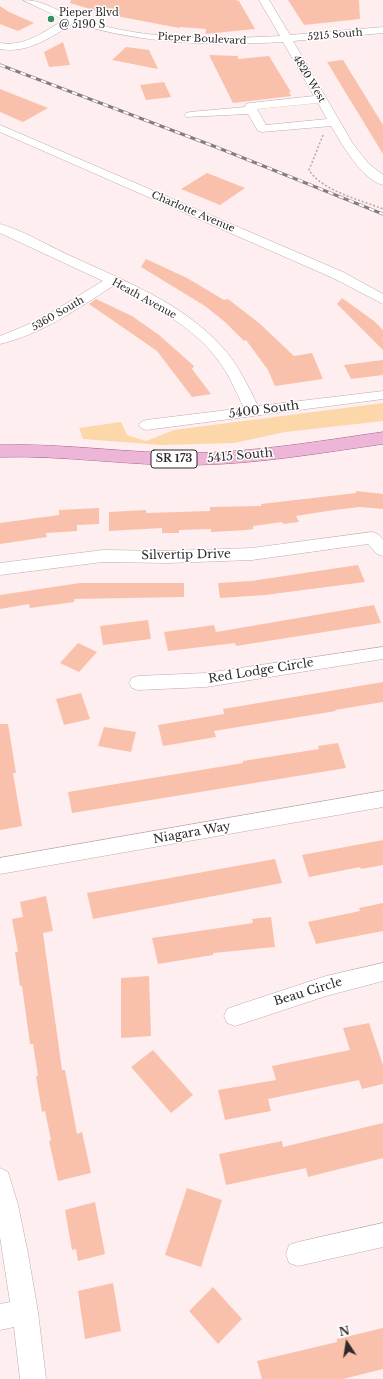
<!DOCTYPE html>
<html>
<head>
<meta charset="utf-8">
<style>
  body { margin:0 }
  #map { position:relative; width:383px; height:1379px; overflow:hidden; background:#feeeef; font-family:"Libre Baskerville",serif }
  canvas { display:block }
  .north { position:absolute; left:327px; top:1323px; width:40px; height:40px; -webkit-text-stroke:3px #fff; paint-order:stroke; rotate:348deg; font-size:11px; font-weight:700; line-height:16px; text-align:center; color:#302a2b }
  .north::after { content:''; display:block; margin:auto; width:14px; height:18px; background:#302a2b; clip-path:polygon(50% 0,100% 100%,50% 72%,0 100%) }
</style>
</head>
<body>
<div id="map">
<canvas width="383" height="1379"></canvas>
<div class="north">N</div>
</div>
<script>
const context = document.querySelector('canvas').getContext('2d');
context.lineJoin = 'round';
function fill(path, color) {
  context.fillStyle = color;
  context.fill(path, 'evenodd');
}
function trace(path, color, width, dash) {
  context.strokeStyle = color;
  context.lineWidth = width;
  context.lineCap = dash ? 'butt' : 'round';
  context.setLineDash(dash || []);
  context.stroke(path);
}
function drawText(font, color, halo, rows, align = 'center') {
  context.font = font + ' "Libre Baskerville",serif';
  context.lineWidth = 3;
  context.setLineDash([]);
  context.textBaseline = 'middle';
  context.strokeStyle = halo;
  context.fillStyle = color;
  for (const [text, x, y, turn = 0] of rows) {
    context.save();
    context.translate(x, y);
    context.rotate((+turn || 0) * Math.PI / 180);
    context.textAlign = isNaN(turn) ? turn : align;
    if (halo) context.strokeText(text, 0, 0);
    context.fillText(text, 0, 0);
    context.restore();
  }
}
fill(new Path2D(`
  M383,403V421L285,432L234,443L161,445L83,439L79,428L121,422L127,435L146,441L174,430Z`), '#fcd7a9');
fill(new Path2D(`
  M71,0H236L239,1L255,29L205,34L206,29L180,27L179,28L106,14L70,3Z
  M288,0H359L360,19L304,25Z
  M0,6L9,12L34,23L18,31L0,24Z
  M63,42L70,65L49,67L44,52Z
  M126,47L149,50L158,69L112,60Z
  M209,55L238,56V59L269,56L291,92H289L291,96L233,103Z
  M343,60L383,125V154L327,62Z
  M164,82L171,97L146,100L140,85Z
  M0,89L48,108L23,122L0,112Z
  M207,173L245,188L220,205L181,189Z
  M146,259L187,278L224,300L228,299L259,323L294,356L312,353L323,379L275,386L268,370L246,340L244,341L225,322L205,306L141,267Z
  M342,298L374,321L383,330V350L337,304Z
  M96,299L132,316L159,335L194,366L192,369L211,394L192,397L157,351L89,304Z
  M383,360V375L351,379L344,365Z
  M356,491L383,494V509L360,507L334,510L296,516L299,522L283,524L282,522L253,526V529L247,530L211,532V529L179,530V533H162V528L109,531V512L146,510V513L210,511V507L261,506V504L356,493Z
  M99,508V524L77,525V531L46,533L47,537L0,544V523L59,515V510Z
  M358,565L365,582L265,595L220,598L218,583L251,581Z
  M80,583H184V597L74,599V602L30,608L29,604L0,609V595Z
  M374,605L381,623L236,646L235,643L168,651L164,632L214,625L216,632Z
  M148,620L151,639L103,645L100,626Z
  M78,643L97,652L79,672L60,663Z
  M383,682V702L335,710L336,711L214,731L216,737L163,746L158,725L224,714L223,709Z
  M81,693L90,719L64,725L56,699Z
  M0,724H8L16,773H13L22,826L0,830Z
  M104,727L136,732L131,752L98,746Z
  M338,743L346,768L72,813L68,792L243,763V761L319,749L318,746Z
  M383,840V865L361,869L360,867L309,877L302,855Z
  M275,859L282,883L93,919L87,893Z
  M46,896L53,931L43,933L62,1070H65L77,1134L82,1132L91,1173L58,1181L49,1141L51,1140L45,1111L42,1112L36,1076H38L33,1044H30L22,986H20L15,952H18L12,919L23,917L20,902Z
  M383,903V931L316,944L308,922L360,911L359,908Z
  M271,917L275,947L213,953V955L158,964L152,938L253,923L252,919Z
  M149,976L151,1036L121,1038V978Z
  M369,1023L383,1065V1084L362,1089L359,1080L268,1099L271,1111L225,1120L218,1090L276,1080L272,1066L350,1050L343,1028Z
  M153,1050L193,1095L171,1113L131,1067Z
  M383,1123V1158L308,1177L306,1168L226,1185L219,1154L282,1141L283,1147Z
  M187,1188L222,1200L201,1267L165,1255Z
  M95,1202L105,1254L78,1261L76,1249L72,1250L65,1210Z
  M113,1283L121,1331L85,1339L78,1291Z
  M213,1287L242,1319L218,1344L189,1311Z
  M383,1328V1369L343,1379H262L257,1361L337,1342V1339Z`), '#f9c1ab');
const minor = new Path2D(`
  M23,0C42,0 54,9 71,16C84,21 99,25 112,28C167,40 224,39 280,36L259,0H269L290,35L383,27V33L293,41L353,144L368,163L383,175V185C361,179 342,144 331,126L262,132L258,131L248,114L186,117L184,115L186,113L190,112L245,107L246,104L250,103L314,96L283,42C210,46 144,44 74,23C51,37 28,54 0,49V43C25,47 43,32 64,20ZM318,103L327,119L266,125L257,109Z
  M0,125L343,272L383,294V304L333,278L0,132Z
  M0,224C23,230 52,248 75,258C125,281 184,304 222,347C238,364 248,386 258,406L383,391V399L146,430L141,428L139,425L141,422L146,420L244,408C236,392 229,374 218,360C192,325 151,305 113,286C77,309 42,334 0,344V336L39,320L103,281L0,233Z
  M372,532L378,534L383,540V556L377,554L368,544L252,560L168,563L103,562L0,575V563L103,550L168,551L252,548Z
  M383,647V659L206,687L138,690L132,688L129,683L132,678L138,676L206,673Z
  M383,791V807L0,874V858Z
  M383,963V981L326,996L235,1026L227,1023L224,1016L227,1009L235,1006L326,976Z
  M0,1168L8,1172L18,1205L28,1254L38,1312L46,1379H20L14,1327L0,1330V1304L10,1302L0,1237Z
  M383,1223V1247L298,1266L289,1263L286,1254L289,1245L298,1242Z`);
const major = new Path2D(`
  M383,432V444C320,453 257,464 194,465C129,466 65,455 0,457V445C65,443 129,454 194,453C257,452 320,441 383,432Z`);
trace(minor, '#bbacad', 1);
trace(major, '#a3668b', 1);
trace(new Path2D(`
  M323,135L309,170C322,191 361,200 383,209`), '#b5a9aa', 1.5, [2, 2]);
fill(minor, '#fff');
fill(major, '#edb6d8');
const rail = new Path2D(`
  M0,65L216,147L383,214`);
trace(rail, '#877c7d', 3);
trace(rail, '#fff', 2, [5.5]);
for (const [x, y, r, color] of [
  [51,19,4,"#359067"]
]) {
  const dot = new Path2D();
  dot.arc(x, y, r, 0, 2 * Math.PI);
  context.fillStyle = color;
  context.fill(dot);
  trace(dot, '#fff', 1.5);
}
drawText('10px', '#302a2b', '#fff', [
  ["Pieper Blvd",59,13],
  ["@ 5190 S",59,25]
], 'left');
drawText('10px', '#302a2b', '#fff', [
  ["5215 South",335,35,-5],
  ["Pieper Boulevard",202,39,3],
  ["4820 West",309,79,59],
  ["Charlotte Avenue",193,212,23],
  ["Heath Avenue",144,299,29],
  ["5360 South",58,314,-30]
]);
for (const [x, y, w] of [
  [174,459,46]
]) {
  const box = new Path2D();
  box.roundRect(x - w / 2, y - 9, w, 18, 3);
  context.fillStyle = '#fff';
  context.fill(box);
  trace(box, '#302a2b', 1);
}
drawText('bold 11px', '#302a2b', null, [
  ["SR 173",174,459]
]);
drawText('12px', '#302a2b', '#fff', [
  ["5400 South",264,410,-7],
  ["5415 South",240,456,-5],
  ["Silvertip Drive",186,555,-1],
  ["Red Lodge Circle",261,671,-9],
  ["Niagara Way",192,833,-10],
  ["Beau Circle",308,992,-17]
]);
</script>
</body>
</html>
